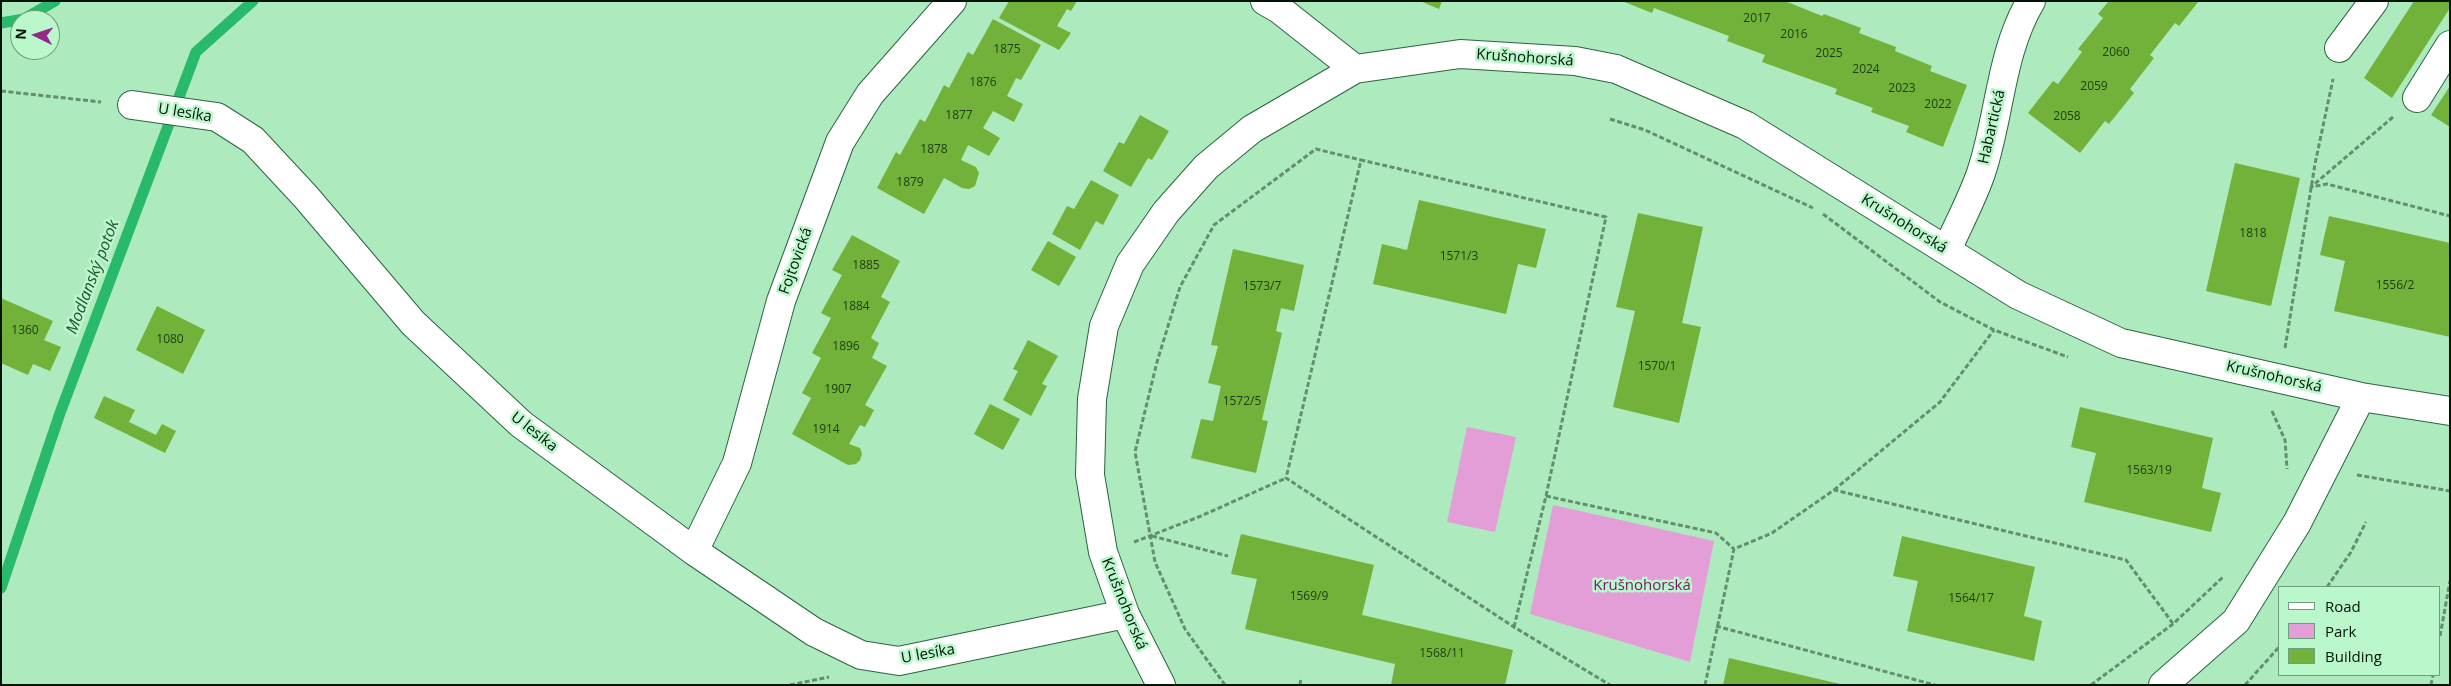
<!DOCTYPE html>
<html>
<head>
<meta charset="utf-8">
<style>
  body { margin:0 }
  #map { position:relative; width:2451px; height:686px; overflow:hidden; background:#adeabe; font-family:"Open Sans",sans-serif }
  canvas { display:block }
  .frame { position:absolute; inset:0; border:2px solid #001506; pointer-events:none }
  .legend { position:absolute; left:2278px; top:586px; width:162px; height:90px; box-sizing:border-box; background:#baf7cb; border:1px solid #709d7c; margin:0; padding:6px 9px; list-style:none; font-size:15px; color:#001506 }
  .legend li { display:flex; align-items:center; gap:10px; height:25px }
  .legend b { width:25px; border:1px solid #709d7c }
  .north { position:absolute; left:10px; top:10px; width:50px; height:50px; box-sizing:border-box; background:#baf7cb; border:1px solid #709d7c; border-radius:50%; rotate:274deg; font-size:14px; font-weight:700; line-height:20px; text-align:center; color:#001506 }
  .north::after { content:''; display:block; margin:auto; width:18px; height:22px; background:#952888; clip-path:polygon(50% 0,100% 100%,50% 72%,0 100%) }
</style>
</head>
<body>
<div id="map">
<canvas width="2451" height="686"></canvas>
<div class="frame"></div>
<ul class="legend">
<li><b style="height:6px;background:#fff"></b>Road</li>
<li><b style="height:14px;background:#e49ed7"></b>Park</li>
<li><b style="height:14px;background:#72b23a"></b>Building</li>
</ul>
<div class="north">N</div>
</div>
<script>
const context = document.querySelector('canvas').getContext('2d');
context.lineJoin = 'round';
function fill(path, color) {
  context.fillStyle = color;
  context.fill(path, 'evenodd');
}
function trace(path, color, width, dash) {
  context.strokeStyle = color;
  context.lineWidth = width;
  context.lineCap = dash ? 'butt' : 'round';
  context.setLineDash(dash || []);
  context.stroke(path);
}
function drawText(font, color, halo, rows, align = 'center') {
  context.font = font + ' "Open Sans",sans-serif';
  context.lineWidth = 5;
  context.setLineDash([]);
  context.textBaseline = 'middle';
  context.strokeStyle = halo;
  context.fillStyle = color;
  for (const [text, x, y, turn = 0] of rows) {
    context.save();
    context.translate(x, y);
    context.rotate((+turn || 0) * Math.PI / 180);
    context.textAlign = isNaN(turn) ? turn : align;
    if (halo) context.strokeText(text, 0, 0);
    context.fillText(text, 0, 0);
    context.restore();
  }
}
fill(new Path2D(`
  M1467,427L1516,437L1495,532L1447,522Z
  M1553,505L1714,541L1690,662L1530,614Z`), '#e49ed7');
trace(new Path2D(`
  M1,23L24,19L55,1
  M1,588L60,413L196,52L253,1`), '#29b96a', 11);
fill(new Path2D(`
  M1009,1H1077L1071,11L1067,9L1057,26L1071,33L1059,50L999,18Z
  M1420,1H1442L1439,9Z
  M1622,1H1785L1822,16L1824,14L1861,28L1859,33L1896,47L1895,51L1932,66L1930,71L1967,85L1943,147L1906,132L1909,126L1871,112L1873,108L1835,94L1837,89L1762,62L1765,55L1727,41L1729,36L1654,8L1652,13Z
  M2109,1H2199L2179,26L2175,23L2150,55L2154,58L2130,89L2134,93L2109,124L2105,121L2080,153L2028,113L2053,81L2058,84L2082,52L2078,49L2103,18L2098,14Z
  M2414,1H2450V8L2392,98L2364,78Z
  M993,19L1041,45L1021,80L1016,78L1007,96L1023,104L1014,122L993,111L983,128L1000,138L989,156L968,145L961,160L976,167L979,173L975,186L969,189L962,188L944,178L924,214L877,188L896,152L900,155L920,119L925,122L944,85L949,88L968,52L973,55Z
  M2450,86V127L2431,115Z
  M1140,115L1169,131L1152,160L1148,158L1131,187L1103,171L1119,142L1124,144Z
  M2235,163L2300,178L2271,306L2206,291Z
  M1091,180L1119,195L1103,225L1096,221L1080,250L1052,234L1067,206L1074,209Z
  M1419,200L1546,229L1536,268L1518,264L1506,314L1373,284L1382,244L1407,250Z
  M1638,213L1703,227L1682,323L1701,327L1679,423L1613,407L1635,311L1616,307Z
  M2329,216L2450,243V337L2334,311L2345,261L2320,255Z
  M852,235L900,261L881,297L890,302L871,338L879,343L872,358L887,366L865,405L874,410L865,427L860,425L849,444L860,448L862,454L860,460L856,464L848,465L792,434L811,398L802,393L821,358L812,353L831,318L821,313L842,275L832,270Z
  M1048,241L1076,257L1059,286L1031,270Z
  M1233,249L1304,265L1294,311L1281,308L1276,331L1282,333L1262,420L1268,421L1256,473L1191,458L1201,419L1213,421L1221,386L1208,383L1218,346L1211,345Z
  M1,298L53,321L44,340L61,347L50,371L33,364L28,375L1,363Z
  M157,306L205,330L183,374L136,350Z
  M1028,340L1058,356L1042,384L1047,386L1031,416L1003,400L1018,371L1013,369Z
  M104,396L135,410L129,422L156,435L162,424L176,431L165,453L94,418Z
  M990,404L1020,419L1003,450L974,434Z
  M2080,407L2213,438L2202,488L2221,493L2211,532L2084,502L2096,453L2071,447Z
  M1241,534L1374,565L1362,615L1513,650L1505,685H1391L1395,664L1245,629L1257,579L1231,574Z
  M1902,536L2035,567L2024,616L2042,621L2034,661L1907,631L1918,581L1893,576Z
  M1729,658L1840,684V685H1723Z`), '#72b23a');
const street = new Path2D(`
  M1265,1L1279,9L1355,69
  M2339,48L2374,1
  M2417,98L2450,45
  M132,105L217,117L253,140L306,197L413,323L521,424L694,551L814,632L861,655L899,661L1125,614
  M1947,250C1958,225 1972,199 1981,173C2000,117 2000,53 2031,1
  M694,551L737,463L781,301L840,142L870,94L952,1
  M1161,685L1125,614L1103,552L1090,475L1092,399L1104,326L1130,264L1166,212L1206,167L1252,129L1355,69L1460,54L1575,61L1616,69L1745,125L2018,295L2121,343L2361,397L2450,411
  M2163,685L2236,621L2297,523L2361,397`);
trace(street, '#2a6540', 30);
trace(new Path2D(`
  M1,91L101,102
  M2393,117L2311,187L2327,184L2450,216
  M1610,119L1645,130L1813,208
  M1823,214L1940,302L1994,330L2068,357
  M2285,348L2315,164L2333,79
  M2272,411L2285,440L2287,469
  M2357,475L2450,491
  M1834,490L1940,402L1994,330
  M1546,496L1716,533L1734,549
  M1152,536L1228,556
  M1134,542L1201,516L1286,478
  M2327,587L2351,552L2366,522
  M1716,626L1935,685
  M1514,627L1546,496L1606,217L1361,160L1286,478L1514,627L1610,685
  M2440,636L2450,581
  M790,685L829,677
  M1225,685L1185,629L1155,562L1135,452L1157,362L1180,287L1214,225L1316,149L1361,160
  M1300,685L1301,678
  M1705,685L1734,549L1772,533L1834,490L2126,560L2174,625
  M2091,685L2173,624L2223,577
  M2245,685L2280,646
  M2431,685L2433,675`), '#638f6f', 3, [5, 2.5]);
trace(street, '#fff', 28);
drawText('12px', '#1c3c13', null, [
  ["2017",1757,19],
  ["2016",1794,35],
  ["1875",1007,50],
  ["2060",2116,53],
  ["2025",1829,54],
  ["2024",1866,70],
  ["1876",983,83],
  ["2059",2094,87],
  ["2023",1902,89],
  ["2022",1938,105],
  ["1877",959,116],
  ["2058",2067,117],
  ["1878",934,150],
  ["1879",910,183],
  ["1818",2253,234],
  ["1571/3",1459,257],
  ["1885",866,266],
  ["1556/2",2395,286],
  ["1573/7",1262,287],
  ["1884",856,307],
  ["1360",25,331],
  ["1080",170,340],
  ["1896",846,347],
  ["1570/1",1657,367],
  ["1907",838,390],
  ["1572/5",1242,402],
  ["1914",826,430],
  ["1563/19",2149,471],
  ["1569/9",1309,597],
  ["1564/17",1971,599],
  ["1568/11",1442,654]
]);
drawText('15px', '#001506', '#baf7cb', [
  ["Krušnohorská",1525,58,4],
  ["U lesíka",185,113,9],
  ["Habartická",1992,127,-77],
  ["Krušnohorská",1904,224,32],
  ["Fojtovická",796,261,-70],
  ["Krušnohorská",2274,377,13],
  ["U lesíka",534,432,38],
  ["Krušnohorská",1124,604,68],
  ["U lesíka",928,654,-10]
]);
drawText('15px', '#74176a', '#baf7cb', [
  ["Krušnohorská",1642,586]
]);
drawText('italic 16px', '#1f5332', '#baf7cb', [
  ["Modlanský potok",93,277,-69]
]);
</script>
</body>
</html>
